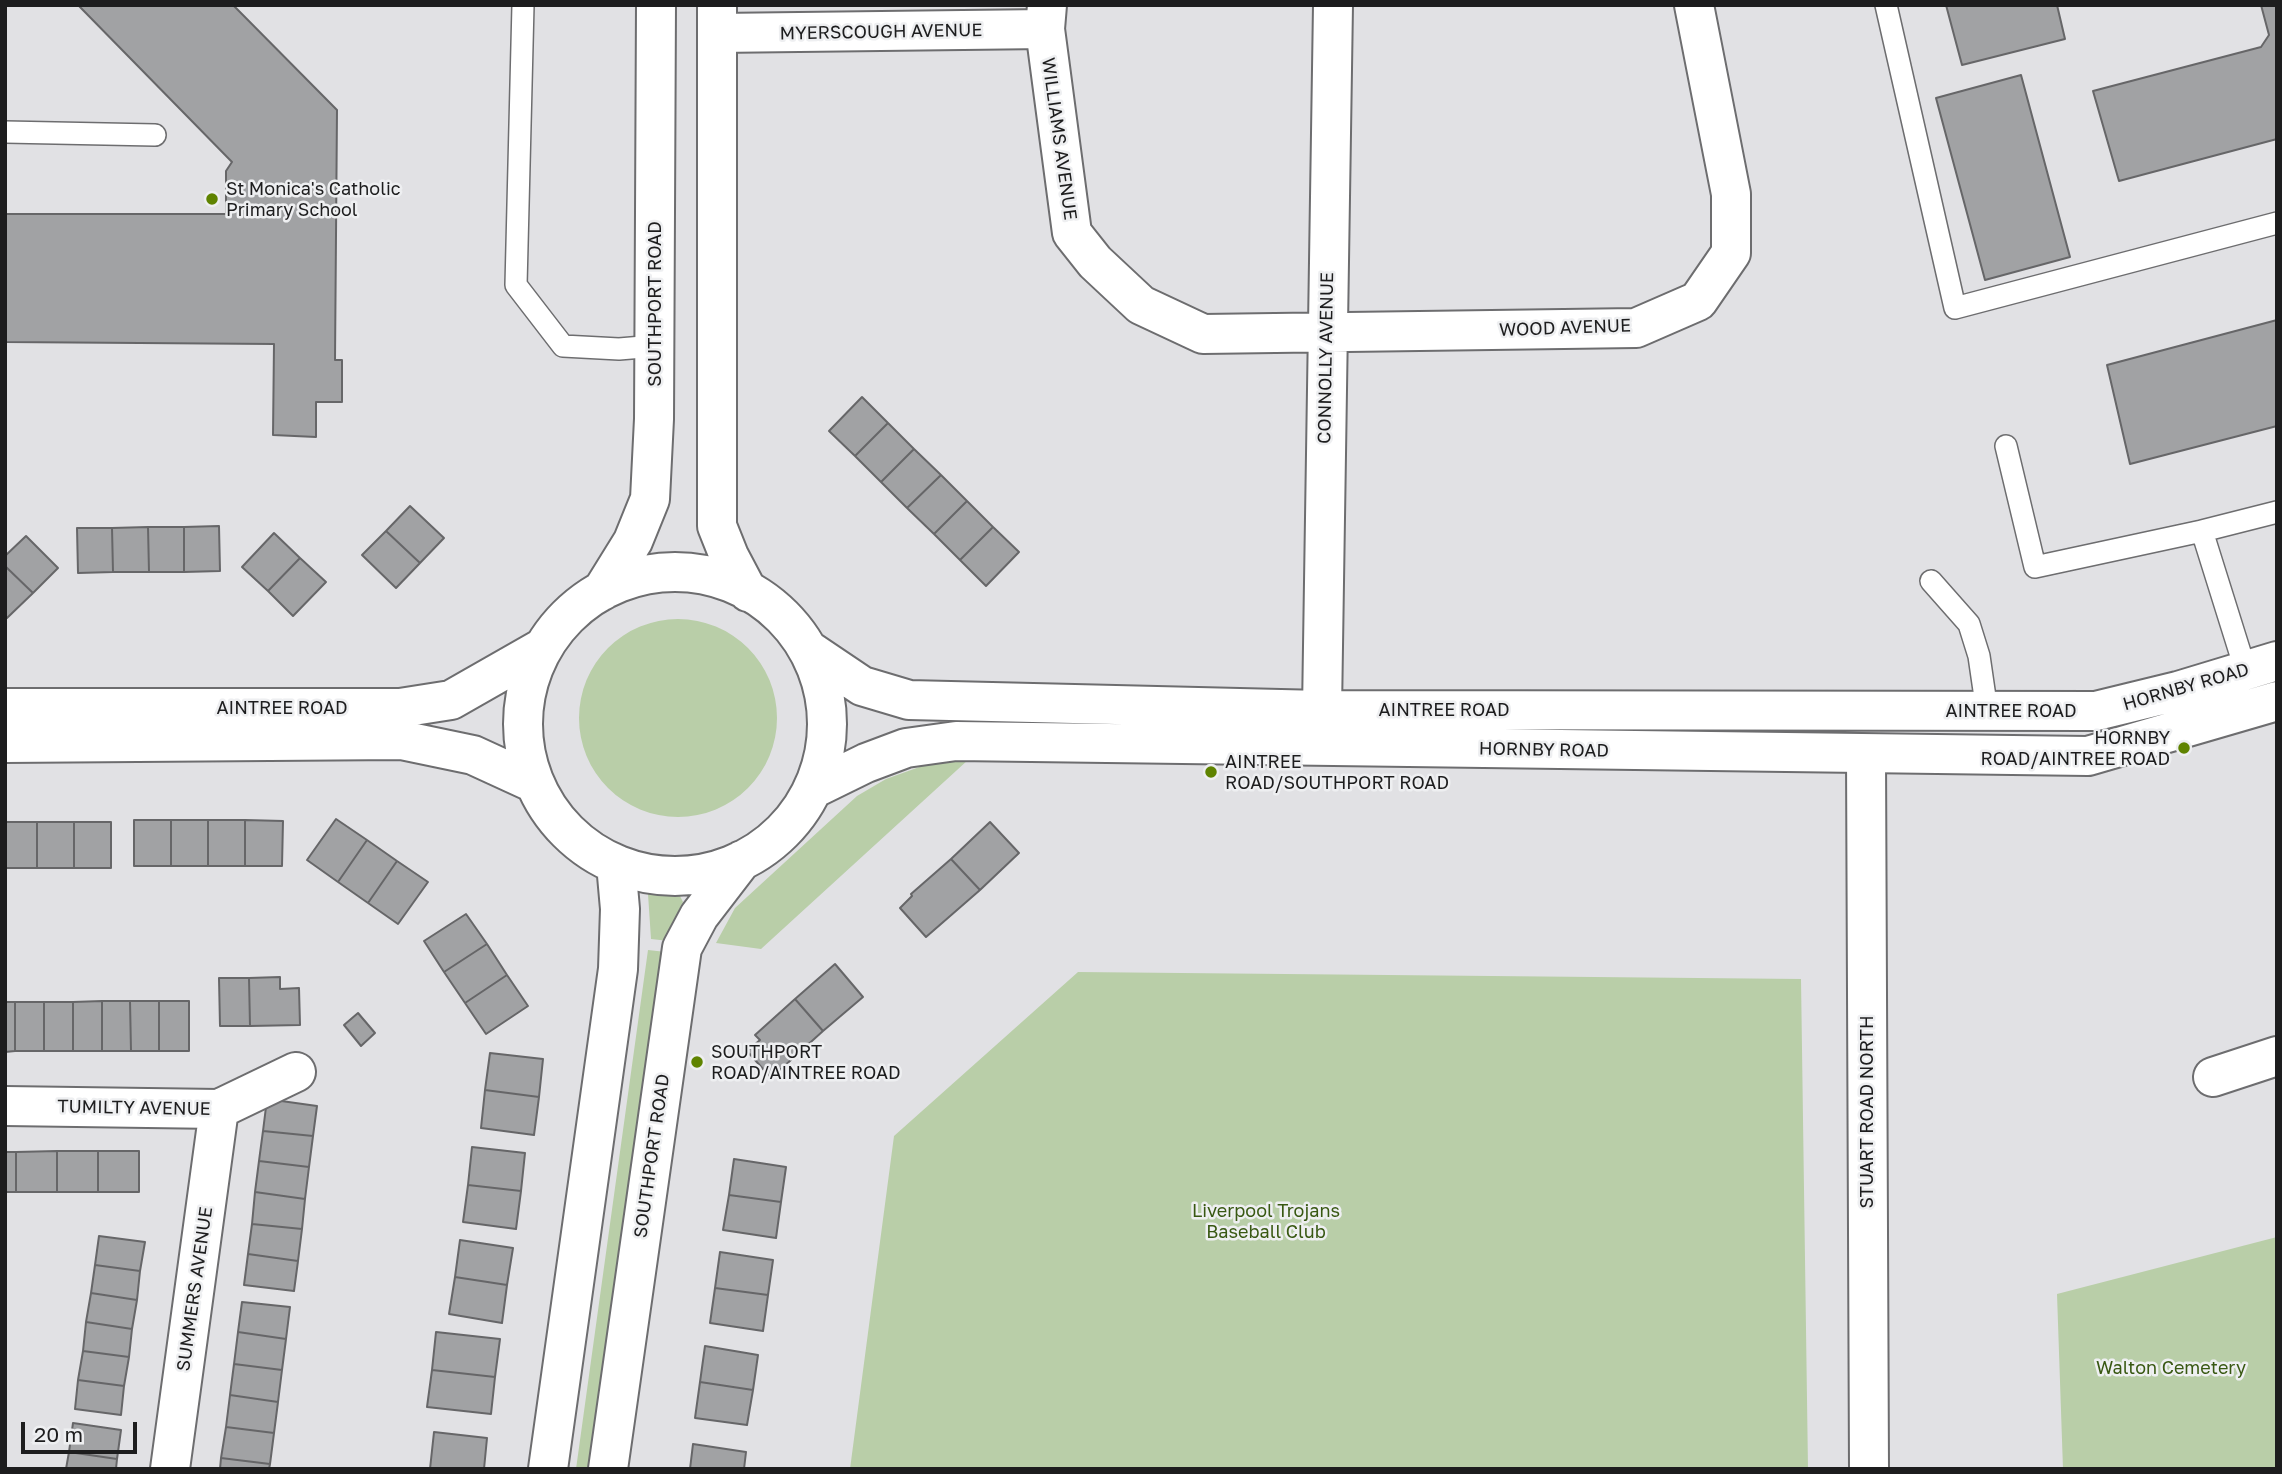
<!DOCTYPE html>
<html>
<head>
<meta charset="utf-8">
<style>
  body { margin:0 }
  #map { position:relative; width:2282px; height:1474px; overflow:hidden; background:#e1e1e4; font-family:"Golos Text",sans-serif }
  canvas { display:block }
  .frame { position:absolute; inset:0; border:7px solid #1d1d1e; pointer-events:none }
  .scale { position:absolute; left:21px; top:1422px; width:116px; height:32px; box-sizing:border-box; border:4px solid #1d1d1e; border-top:0; padding-left:9px; font-size:21px; line-height:24px; white-space:nowrap; color:#1d1d1e; -webkit-text-stroke:5px #eeeff1; paint-order:stroke }
</style>
</head>
<body>
<div id="map">
<canvas width="2282" height="1474"></canvas>
<div class="frame"></div>
<div class="scale">20 m</div>
</div>
<script>
const context = document.querySelector('canvas').getContext('2d');
context.lineJoin = 'round';
function fill(path, color) {
  context.fillStyle = color;
  context.fill(path, 'evenodd');
}
function trace(path, color, width, dash) {
  context.strokeStyle = color;
  context.lineWidth = width;
  context.lineCap = dash ? 'butt' : 'round';
  context.setLineDash(dash || []);
  context.stroke(path);
}
function drawText(font, color, halo, rows, align = 'center') {
  context.font = font + ' "Golos Text",sans-serif';
  context.lineWidth = 5;
  context.setLineDash([]);
  context.textBaseline = 'middle';
  context.strokeStyle = halo;
  context.fillStyle = color;
  for (const [text, x, y, turn = 0] of rows) {
    context.save();
    context.translate(x, y);
    context.rotate((+turn || 0) * Math.PI / 180);
    context.textAlign = isNaN(turn) ? turn : align;
    if (halo) context.strokeText(text, 0, 0);
    context.fillText(text, 0, 0);
    context.restore();
  }
}
fill(new Path2D(`
  M579 718a99 99 0 1 1 198 0a99 99 0 1 1-198 0Z
  M968,760L761,949L716,943L735,908L857,796L886,779L925,765Z
  M654,892L680,896L683,902L675,918L669,941L651,939L648,894Z
  M648,950L666,952L593,1469H576Z
  M1078,972L1801,979L1808,1469H850L894,1136Z
  M2277,1237V1469H2063L2057,1294Z`), '#b9cea8');
const building = new Path2D(`
  M78,5H233L337,110L335,360H342V402H316V437L273,435L274,344L5,342V214H226V171L232,162Z
  M1946,5H2057L2065,39L1962,65Z
  M2261,5H2277V139L2119,181L2093,91L2261,47L2269,35Z
  M2021,75L2070,257L1985,280L1936,98Z
  M2277,320V426L2130,464L2107,365Z
  M862,397L888,423L855,456L829,431Z
  M888,423L914,449L881,482L855,456Z
  M914,449L941,475L907,508L881,482Z
  M941,475L967,501L934,534L907,508Z
  M967,501L993,527L960,560L934,534Z
  M410,506L444,538L420,563L386,531Z
  M219,526L220,571L184,572V527Z
  M148,527H184V572H149Z
  M148,527L149,572H113L112,528Z
  M993,527L1019,552L986,586L960,560Z
  M77,528H112L113,572L78,573Z
  M386,531L420,563L396,588L362,555Z
  M274,533L300,558L268,591L242,567Z
  M26,536L58,568L33,593L5,566V556Z
  M300,558L326,582L293,616L268,591Z
  M5,566L33,593L7,618L5,617Z
  M336,819L367,840L338,882L307,860Z
  M134,820H171V866H134Z
  M171,820H208V866H171Z
  M208,820H245V866H208Z
  M245,820L283,821L282,866H245Z
  M5,822H37V868H5Z
  M37,822H74V868H37Z
  M74,822H111V868H74Z
  M990,822L1019,853L980,890L951,859Z
  M367,840L397,861L368,903L338,882Z
  M951,859L980,890L926,937L900,908L912,896L911,894Z
  M397,861L428,882L398,924L368,903Z
  M466,914L487,944L444,972L424,941Z
  M487,944L507,975L465,1003L444,972Z
  M835,964L863,997L823,1031L795,999Z
  M507,975L528,1006L486,1034L465,1003Z
  M280,977V989L299,988L300,1025L250,1026L249,978Z
  M219,978H249L250,1026H220Z
  M795,999L823,1031L771,1078L747,1051L760,1040L755,1035Z
  M102,1001H130L131,1051H102Z
  M102,1001V1051H73V1002Z
  M130,1001H159V1051H131Z
  M159,1001H189V1051H159Z
  M5,1002H15V1051L5,1052Z
  M15,1002H44V1051H15Z
  M44,1002H73V1051H44Z
  M358,1013L375,1033L361,1046L344,1025Z
  M490,1053L543,1059L539,1097L485,1090Z
  M485,1090L539,1097L534,1135L481,1128Z
  M267,1099L317,1106L313,1136L263,1131Z
  M263,1131L313,1136L309,1167L259,1161Z
  M472,1147L525,1153L521,1191L468,1185Z
  M57,1151V1192H16V1152Z
  M57,1151H98V1192H57Z
  M98,1151H139V1192H98Z
  M5,1152H16V1192H5Z
  M734,1159L786,1167L781,1202L729,1195Z
  M259,1161L309,1167L305,1199L255,1192Z
  M468,1185L521,1191L516,1229L463,1222Z
  M255,1192L305,1199L302,1229L252,1224Z
  M729,1195L781,1202L776,1238L723,1230Z
  M252,1224L302,1229L298,1261L248,1254Z
  M99,1236L145,1242L140,1271L95,1265Z
  M460,1240L513,1248L507,1285L455,1277Z
  M720,1252L773,1260L768,1295L715,1288Z
  M248,1254L298,1261L294,1291L244,1285Z
  M95,1265L140,1271L137,1300L91,1293Z
  M455,1277L507,1285L502,1323L449,1314Z
  M715,1288L768,1295L763,1331L710,1323Z
  M91,1293L137,1300L132,1329L86,1322Z
  M242,1302L290,1307L286,1339L238,1332Z
  M86,1322L132,1329L129,1357L83,1351Z
  M238,1332L286,1339L282,1370L234,1364Z
  M436,1332L500,1339L495,1377L432,1370Z
  M705,1346L758,1355L753,1390L700,1382Z
  M83,1351L129,1357L124,1386L78,1380Z
  M234,1364L282,1370L278,1402L230,1395Z
  M432,1370L495,1377L491,1414L427,1407Z
  M78,1380L124,1386L121,1415L75,1409Z
  M700,1382L753,1390L747,1425L695,1418Z
  M230,1395L278,1402L274,1433L226,1427Z
  M73,1423L121,1430L117,1459L69,1452Z
  M226,1427L274,1433L270,1464L221,1458Z
  M434,1432L487,1438L484,1469H430Z
  M693,1444L746,1452L744,1469H690Z
  M69,1452L117,1459L116,1469H66Z
  M221,1458L270,1464L269,1469H220Z`);
fill(building, '#a1a2a4');
trace(building, '#666668', 2);
const service = new Path2D(`
  M523,5L516,285L563,346L619,349L655,346
  M1886,5L1955,308L2277,223
  M5,132L155,135
  M2006,446L2035,567L2202,531L2248,678
  M2202,531L2277,512
  M1931,581L1969,624L1979,656L1987,711`);
const minor = new Path2D(`
  M1047,5L1045,29L1072,233L1095,262L1141,305L1203,334L1636,328L1698,301L1731,253V194L1694,5
  M717,33L1045,29
  M1322,710L1333,5
  M1866,755L1869,1469
  M2213,1077L2277,1056
  M5,1106L219,1109L296,1072
  M170,1469L219,1109`);
const primary = new Path2D(`
  M717,5V526L729,556L748,592
  M523 724a152 152 0 1 1 304 0a152 152 0 1 1-304 0Z
  M602,591L633,541L650,499L654,419L656,5
  M807,649L862,686L909,700L1322,710L2096,711L2178,691L2277,661
  M5,708H400L451,700L544,647
  M5,743L401,740L473,755L534,783
  M813,789L866,763L906,748L956,741L2088,756L2277,701
  M548,1469L618,969L620,909L616,864
  M608,1469L682,948L699,916L742,860`);
trace(service, '#6d6d6f', 24);
trace(minor, '#6d6d6f', 42);
trace(primary, '#6d6d6f', 42);
trace(service, '#fff', 21);
trace(minor, '#fff', 38);
trace(primary, '#fff', 38);
for (const [x, y, r, color] of [
  [212,199,7,"#5f8300"],
  [2184,748,7,"#5f8300"],
  [1211,772,7,"#5f8300"],
  [697,1062,7,"#5f8300"]
]) {
  const dot = new Path2D();
  dot.arc(x, y, r, 0, 2 * Math.PI);
  context.fillStyle = color;
  context.fill(dot);
  trace(dot, '#eeeff1', 2.5);
}
drawText('18px', '#1d1d1e', '#eeeff1', [
  ["MYERSCOUGH AVENUE",881,32,-1],
  ["WILLIAMS AVENUE",1059,139,82],
  ["SOUTHPORT ROAD",655,304,-90],
  ["WOOD AVENUE",1565,328,-2],
  ["CONNOLLY AVENUE",1326,358,-89],
  ["HORNBY ROAD",2186,687,-16],
  ["AINTREE ROAD",282,708],
  ["AINTREE ROAD",1444,710],
  ["AINTREE ROAD",2011,711],
  ["HORNBY ROAD",1544,750,1],
  ["TUMILTY AVENUE",134,1108,1],
  ["STUART ROAD NORTH",1867,1112,-90],
  ["SOUTHPORT ROAD",652,1156,-82],
  ["SUMMERS AVENUE",195,1289,-82]
]);
drawText('18px', '#1d1d1e', '#eeeff1', [
  ["St Monica's Catholic",226,189],
  ["Primary School",226,210],
  ["HORNBY",2170,738,"right"],
  ["ROAD/AINTREE ROAD",2170,759,"right"],
  ["AINTREE",1225,762],
  ["ROAD/SOUTHPORT ROAD",1225,783],
  ["SOUTHPORT",711,1052],
  ["ROAD/AINTREE ROAD",711,1073]
], 'left');
drawText('18px', '#385812', '#eeeff1', [
  ["Liverpool Trojans",1266,1211],
  ["Baseball Club",1266,1232],
  ["Walton Cemetery",2171,1368]
]);
</script>
</body>
</html>
